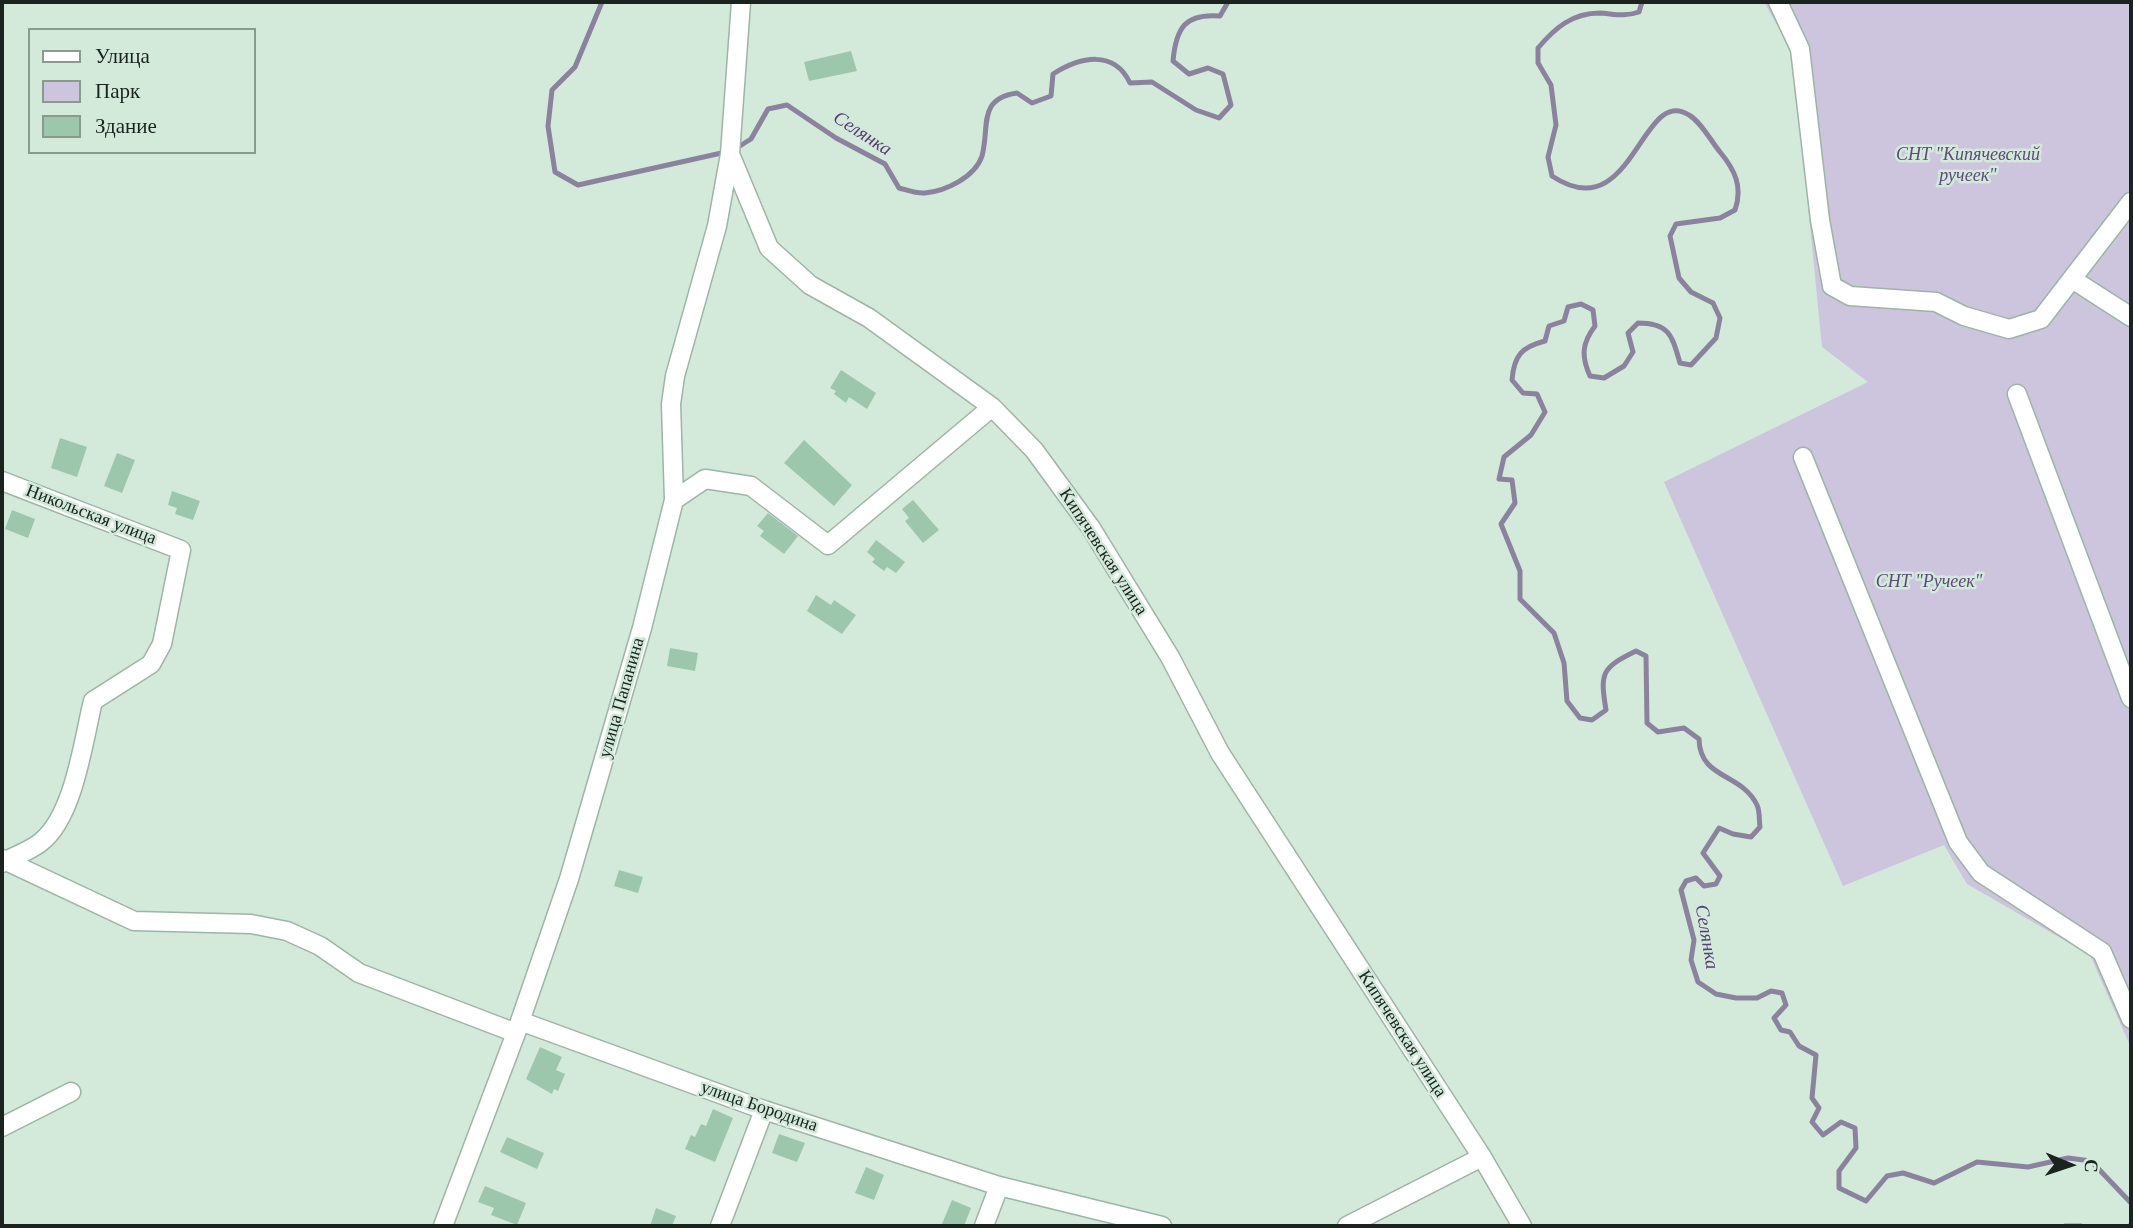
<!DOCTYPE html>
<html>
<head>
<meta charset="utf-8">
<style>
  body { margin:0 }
  #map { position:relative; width:2133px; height:1228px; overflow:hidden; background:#d3eadb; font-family:"Times New Roman",serif }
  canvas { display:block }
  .frame { position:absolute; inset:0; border:4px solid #1a231e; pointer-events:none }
  .legend { position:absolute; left:28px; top:28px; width:228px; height:126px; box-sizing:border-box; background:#d3eadb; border:2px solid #899a8f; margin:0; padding:9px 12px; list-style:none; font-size:21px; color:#1a231e }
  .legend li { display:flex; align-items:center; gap:14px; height:35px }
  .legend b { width:35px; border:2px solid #899a8f }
  .north { position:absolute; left:2035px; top:1130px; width:70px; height:70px; -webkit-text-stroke:5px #d3eadb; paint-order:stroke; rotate:92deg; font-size:19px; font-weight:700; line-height:28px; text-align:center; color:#1a231e }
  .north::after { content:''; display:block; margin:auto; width:24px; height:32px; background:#1a231e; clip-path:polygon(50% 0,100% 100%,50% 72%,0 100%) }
</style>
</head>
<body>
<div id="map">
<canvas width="2133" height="1228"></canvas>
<div class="frame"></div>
<ul class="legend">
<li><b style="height:9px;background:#fff"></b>Улица</li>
<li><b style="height:19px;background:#cdc4dd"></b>Парк</li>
<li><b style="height:19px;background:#9dc7ad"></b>Здание</li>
</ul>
<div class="north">С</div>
</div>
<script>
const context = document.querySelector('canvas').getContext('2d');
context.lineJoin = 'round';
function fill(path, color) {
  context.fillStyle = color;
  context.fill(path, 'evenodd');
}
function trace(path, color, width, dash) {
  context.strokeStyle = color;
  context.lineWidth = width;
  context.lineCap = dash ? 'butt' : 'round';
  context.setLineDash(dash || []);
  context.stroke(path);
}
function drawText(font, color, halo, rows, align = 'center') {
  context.font = font + ' "Times New Roman",serif';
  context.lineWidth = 5;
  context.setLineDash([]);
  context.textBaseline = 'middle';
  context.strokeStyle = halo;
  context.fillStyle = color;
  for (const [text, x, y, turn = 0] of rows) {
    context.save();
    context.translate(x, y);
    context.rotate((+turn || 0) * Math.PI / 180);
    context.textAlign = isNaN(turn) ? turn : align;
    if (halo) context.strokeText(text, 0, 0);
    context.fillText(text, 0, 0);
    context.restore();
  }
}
fill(new Path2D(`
  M1764,2H2131V1048L2090,955L1967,884L1944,845L1843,886L1664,482L1868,382L1822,347L1793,53Z`), '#cdc4dd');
trace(new Path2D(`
  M602,2L575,67L552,90L548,126L555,172L578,185L726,152
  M1642,2L1639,12C1624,17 1615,14 1600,13C1572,13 1555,28 1538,48V63L1551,85L1556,125L1548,157L1552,176C1633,230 1641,84 1689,115C1701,122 1711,141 1720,152C1735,170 1743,187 1735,210L1720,218L1676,224L1670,236L1679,278L1691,292L1713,303L1720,318L1716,338L1691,365L1680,363C1672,336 1670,323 1638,323L1628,333L1633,352L1624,366L1604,378L1590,376C1581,356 1582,343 1595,326L1593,310L1581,304L1568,307L1564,321L1549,326L1545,341C1522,347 1514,355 1512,380L1523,393L1537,394L1545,412L1531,435L1504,457L1499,479L1512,480L1515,503L1501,524L1520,571V599L1554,633L1564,663L1567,701L1580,718L1592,720L1606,710C1600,673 1601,668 1636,651L1646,656L1647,723L1658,732L1684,728L1699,739C1700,780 1741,772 1757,805C1760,811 1759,821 1760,827L1751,837L1733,834L1719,828L1703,853L1720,876L1716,884L1704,886L1696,878L1686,881L1681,890L1694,940L1691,960L1698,982L1716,994L1736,998H1757L1771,991L1782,993L1786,1005L1774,1018L1781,1030L1790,1032L1799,1046L1816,1055L1812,1098L1819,1108L1812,1122L1823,1135L1841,1122L1855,1128L1856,1148L1839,1171V1188L1866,1201L1887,1176L1903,1173L1934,1183L1977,1162L2028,1167L2068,1158L2091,1161L2131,1203
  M735,149L751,139L768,109L787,105L836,138L885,164L899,188C907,190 917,194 925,193C946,191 975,177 982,156C990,126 977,99 1017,93L1032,103L1051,96L1053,74C1080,57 1114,49 1130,83L1152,82L1196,110L1219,118L1231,105L1223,74L1208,68L1189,74L1173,61C1176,28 1185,13 1220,16L1228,2
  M2065,1226H2081
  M2130,1226L2131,1224`), '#8b839d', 5);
fill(new Path2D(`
  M851,51L857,71L809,81L804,62Z
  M841,370L876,393L867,409L849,397L846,403L834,394L836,391L830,388Z
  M60,438L87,447L77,477L51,468Z
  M804,440L852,485L834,506L784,463Z
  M117,453L135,460L122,493L104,486Z
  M172,491L200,501L193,520L175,514L177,508L168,505Z
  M913,500L939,530L923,543L905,521L909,518L902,509Z
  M12,510L35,519L28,538L5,529Z
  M768,513L798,536L784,554L760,536L764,531L757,526Z
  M876,540L905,562L896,573L887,567L884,571L872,562L875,559L867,552Z
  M816,595L831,605L834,600L856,615L842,634L807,611Z
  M670,648L698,653L695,671L667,666Z
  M619,870L643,877L638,893L614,886Z
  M540,1047L562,1057L556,1070L565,1074L558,1091L554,1089L552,1094L526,1079Z
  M713,1109L733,1118L715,1162L685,1149L691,1135L695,1137L701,1124L706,1126Z
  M779,1134L805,1143L797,1162L772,1153Z
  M507,1137L544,1153L537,1169L500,1152Z
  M866,1167L884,1175L874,1200L855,1193Z
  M485,1186L526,1203L517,1225L491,1215L494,1208L478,1202Z
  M952,1200L971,1208L964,1226H941Z
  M656,1208L676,1216L672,1226H650Z`), '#9dc7ad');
const minor = new Path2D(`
  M741,2L730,154L769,248L810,285L869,318L992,407L1034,450L1091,528L1170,657L1220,753L1482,1157L1522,1226
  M1778,2L1800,49L1820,220L1832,286L1850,296L1936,302L1964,316L2009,329L2041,319L2131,202
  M2072,279L2131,317
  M2017,394L2131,698
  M1803,457L1958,842L1981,873L2102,952L2131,1019
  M2,481L181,550L162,644L151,664L93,701C83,742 74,816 41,842C30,851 14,856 2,863
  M674,500L705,479L751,486L828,545L992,407
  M2,859L134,921L251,924L287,931L320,946L359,973L516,1033
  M520,1021L764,1110L999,1186L1162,1226
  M2,1127L71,1092
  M443,1226L516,1033L569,879L642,628L674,500L671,404L675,376L717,226L730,154
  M720,1226L764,1110
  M984,1226L999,1186
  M1347,1226L1482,1157`);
trace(minor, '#9eb4a6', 21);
trace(minor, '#fff', 18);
drawText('italic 18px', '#5f497d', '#d3eadb', [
  ["СНТ \"Кипячевский",1968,155],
  ["ручеек\"",1968,176],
  ["СНТ \"Ручеек\"",1929,582]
]);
drawText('18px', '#1a231e', '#d3eadb', [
  ["Никольская улица",91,515,21],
  ["Кипячевская улица",1103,552,57],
  ["улица Папанина",622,698,-74],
  ["Кипячевская улица",1402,1034,57],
  ["улица Бородина",759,1107,19]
]);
drawText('italic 19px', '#564074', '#d3eadb', [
  ["Селянка",862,134,33],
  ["Селянка",1706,937,80]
]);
</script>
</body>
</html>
